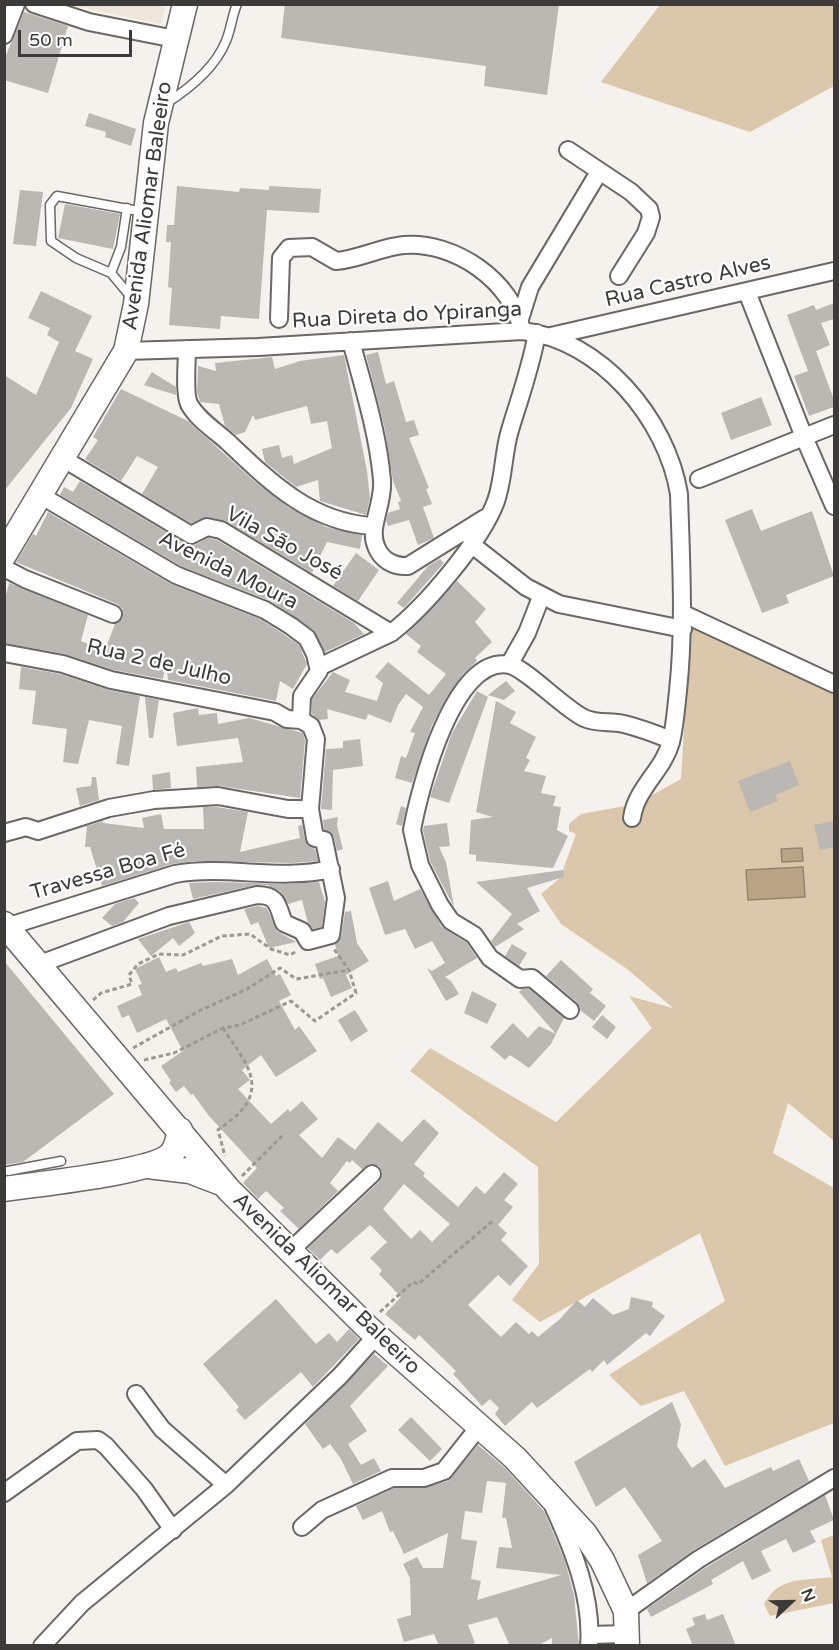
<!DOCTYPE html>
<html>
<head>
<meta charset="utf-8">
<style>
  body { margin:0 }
  #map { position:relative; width:839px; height:1650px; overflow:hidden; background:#f5f1ec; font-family:"Varela Round",sans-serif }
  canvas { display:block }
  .frame { position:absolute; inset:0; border:6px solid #3c3b39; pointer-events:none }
  .north { position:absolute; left:761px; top:1572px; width:60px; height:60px; -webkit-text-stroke:4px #fff; paint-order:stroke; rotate:68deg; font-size:16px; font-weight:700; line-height:24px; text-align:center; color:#3c3b39 }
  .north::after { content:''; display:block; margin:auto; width:21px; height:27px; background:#3c3b39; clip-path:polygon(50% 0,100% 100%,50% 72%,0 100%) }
  .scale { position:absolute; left:18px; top:30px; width:114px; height:27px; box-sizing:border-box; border:3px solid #3c3b39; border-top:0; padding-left:8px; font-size:18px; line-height:21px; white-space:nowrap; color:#3c3b39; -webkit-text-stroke:4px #fff; paint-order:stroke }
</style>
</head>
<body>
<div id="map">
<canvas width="839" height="1650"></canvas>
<div class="frame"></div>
<div class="north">N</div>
<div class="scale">50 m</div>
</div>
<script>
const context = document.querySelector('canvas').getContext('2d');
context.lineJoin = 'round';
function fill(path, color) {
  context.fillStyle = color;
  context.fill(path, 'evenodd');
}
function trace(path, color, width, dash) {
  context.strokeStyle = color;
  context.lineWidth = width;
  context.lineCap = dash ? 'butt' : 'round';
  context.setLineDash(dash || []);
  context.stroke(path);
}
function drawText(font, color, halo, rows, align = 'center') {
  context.font = font + ' "Varela Round",sans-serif';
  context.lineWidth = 4.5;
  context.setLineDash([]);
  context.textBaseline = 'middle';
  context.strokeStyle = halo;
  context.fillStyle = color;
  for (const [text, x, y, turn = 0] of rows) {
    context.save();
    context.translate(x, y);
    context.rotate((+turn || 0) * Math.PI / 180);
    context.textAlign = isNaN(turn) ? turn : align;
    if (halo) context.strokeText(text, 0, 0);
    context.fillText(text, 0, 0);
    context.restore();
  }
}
fill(new Path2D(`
  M70,5L166,4V5L161,24Z`), '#eee6da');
fill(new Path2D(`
  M660,5H834V86L750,132L601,82Z
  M690,627L834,688V1141L788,1103L773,1153L834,1188V1423L725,1466L684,1391L641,1406L609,1375L725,1301L700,1233L540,1322L512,1300L539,1264L538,1167L410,1071L430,1048L556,1122L652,1028L629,996L673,1008L627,969L561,924L541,894L560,878L576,834L569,831V824L581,814L636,804L681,779Z
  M834,1535V1603L770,1616L764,1604C779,1576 803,1581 832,1577L821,1540Z`), '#dbc7ab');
const water = new Path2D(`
  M802,848L803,861L782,862L781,849Z
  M803,867L805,897L748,900L746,870Z`);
fill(water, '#baa486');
trace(water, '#94846f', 1.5);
fill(new Path2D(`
  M285,4H559L547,95L484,86L486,66L281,38Z
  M24,12L68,26L48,93L4,80V60Z
  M89,113L136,129L131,146L105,137L106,132L85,126Z
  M177,186L239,192L240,188L269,190V186L321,189L319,213L267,210L259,319L221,316L220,329L169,325L172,288L168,287L171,242H166L167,225H174Z
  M20,190L43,192L36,246L13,244Z
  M65,204L120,214L113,249L58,238Z
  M41,291L92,316L75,351L93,359L71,408L4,491V375L36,395L59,342L47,335L50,328L28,318Z
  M834,303V319L821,323L830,345L816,351L834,400V407L809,416L794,376L808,371L787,315L814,305L816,310Z
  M378,352L386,384L394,381L406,422L414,420L419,435L409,438L429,488L426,489L432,504L423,507L434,538L418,545L409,520L388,526L386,520L388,513L400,509L398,502L401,501L393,481L384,425L366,355Z
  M344,355L367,471L370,498L366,515L320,501L318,480L296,487L265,462L262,449L279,445L282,458L292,455L294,464L332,448L327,421L311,424L307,406L255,420L253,415L245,432L236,435L225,426L219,404L200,402L197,392L198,366L216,371L215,363L272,357L275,369L300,361Z
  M152,372L176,387V395L144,385Z
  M121,389L188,421L253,480L288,507L326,527L362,535L360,549L327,542L312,573L226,521L208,517L191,523L142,494L158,467L137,456L121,481L91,463L85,459L98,440L93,437Z
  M761,397L772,425L731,440L721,413Z
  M80,481L186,544L195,545L208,538L217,540L354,623L364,634L325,652L313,630L271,601L181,566L60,495L64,487L73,492Z
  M752,509L761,531L812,511L834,576L786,595L789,603L762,613L725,520Z
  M48,512L171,584L260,619L285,635L299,645L307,664L293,689L280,681L276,701L168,680L166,661L163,679L114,670L65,654L4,643V604L9,583L88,615L81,641L105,650L115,624L123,617L122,608L117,604L16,562L33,534L36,536Z
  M356,553L379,570L358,601L333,586Z
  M440,559L444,563L404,608L397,603L428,566Z
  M457,581L486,609L475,622L492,642L475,658L477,661L463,674L447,697L432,725L412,783L395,778L401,756L406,758L415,733L410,732L423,707L406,694L398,705L391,723L368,714L366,720L327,709L328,719L319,720L312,714V699L333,672L350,680L345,692L377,701L383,683L375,677L388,662L429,695L446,674L417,652L421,646L406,634Z
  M21,667L60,674L108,690L140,696L129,766L116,764L122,726L89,720L78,764L63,762L67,729L32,724L36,691L19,689Z
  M506,681L515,691L504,700L488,695Z
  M477,691L488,697L449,803L430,797L452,733Z
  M145,697L159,700L153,738H149Z
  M496,701L516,712L510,723L536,737L526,758L530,760L524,771L546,776L541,793L556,796L553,806L561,807L557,830L568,836L553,868L476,861V855L469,854L471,820L493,817L476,812Z
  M198,708L199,715L217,713L218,724L249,718L303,733L305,741L300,798L220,786L197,787L196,767L243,762L238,738L177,746L173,713Z
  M360,739L363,766L333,770L332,810L321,809L326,749L343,748V741Z
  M790,761L799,785L775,795L778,801L750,812L738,781Z
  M170,772L171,788L153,790L152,775Z
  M92,777H96L99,800L80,806L76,788L91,786Z
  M401,806L406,808L402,826L396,824Z
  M203,807H217L248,812L240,852L300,838L298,826L302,825L305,840L308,846L315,849L318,861L292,863L193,861L172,864L102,886L90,847H85L87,826L103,821V823L144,828L142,818L161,814L164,829H204Z
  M338,817L337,826L343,849L337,851L334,837L324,829L323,820Z
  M834,821V847L820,850L814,825Z
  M447,823L450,846L439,847L446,862L454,907L430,861L423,830L424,826Z
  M563,870L564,877L527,888L540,911L517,924L524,929L495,947L491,941L512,914L476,882Z
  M388,881L394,901L420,889L442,927L467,943L477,958L445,977L451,981L459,994L446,1001L427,968L432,971L445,963L432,941L415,949L405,929L385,935L369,888Z
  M214,882L292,884L319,882L325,902L322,927L313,929L308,923L302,900L288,904L281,892L267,885H255L193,899L189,883Z
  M134,898L139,903L123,922L112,926L102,918L115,904Z
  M258,906L267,908L277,931L296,942L269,948L258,922L251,925L244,909Z
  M351,911L357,943L369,961L346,975L352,988L331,997L323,978L320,979L315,964L338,956L335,944L341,937L345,912Z
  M189,922L195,933L179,946L173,938L151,956L138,939Z
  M512,944L527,953L519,966L505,956Z
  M159,957L166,972L176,968L178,972L201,963L203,966L232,959L238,975L267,959L276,976L280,974L291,995L279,1001L295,1030L299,1026L317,1051L276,1077L261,1055L242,1070L250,1080L238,1089L271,1124L288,1109L290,1112L302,1101L318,1119L299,1135L322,1158L338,1137L355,1150L378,1122L402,1142L424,1119L439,1133L414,1164L425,1173L423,1176L458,1207L476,1186L485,1194L504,1172L518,1184L504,1200L513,1207L498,1225L507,1233L501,1240L528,1266L510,1286L498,1275L468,1305L501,1337L516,1322L529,1334L532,1331L538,1337L560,1319L577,1300L585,1307L593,1298L613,1315L629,1309L631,1297L653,1302L652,1307L665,1316L650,1336L646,1333L607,1365L604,1360L592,1372L590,1369L537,1408L532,1402L505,1426L495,1414L499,1408L490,1399L482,1406L453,1374L456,1371L419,1335L415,1340L385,1314L401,1297L379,1274L382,1270L370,1258L387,1242L370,1225L337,1254L331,1249L320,1260L308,1248L379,1182L382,1172L379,1166L370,1164L362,1169L352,1160L350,1163L347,1161L330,1183L338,1191L299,1229L280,1211L284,1208L266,1191L258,1199L243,1183L257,1168L209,1116L193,1094L191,1095L184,1086L176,1092L169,1083L171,1081L161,1066L183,1051L166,1019L137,1033L129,1015L122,1018L117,1006L142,995L138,985L142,984L135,969ZM404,1184L450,1224L432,1242L420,1230L411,1239L383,1209Z
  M561,960L593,989L590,993L606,1006L594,1021L580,1010L577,1002L546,976Z
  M4,961L114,1094L23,1162L4,1165Z
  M522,989H529L564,1018L556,1034L519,992Z
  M472,991L497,1004L487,1024L464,1013Z
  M355,1010L368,1031L351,1042L338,1020Z
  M602,1015L616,1027L607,1039L592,1027Z
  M513,1023L528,1038L539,1026L556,1034L551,1044L529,1068L510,1055L505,1060L490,1047Z
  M276,1299L316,1344L329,1333L337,1342L349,1329L359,1339L313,1387L301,1372L245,1420L236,1410L239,1407L203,1364Z
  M374,1354L388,1366L350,1406L367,1431L348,1444L361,1465L374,1458L381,1471L353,1484L341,1459L330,1444L323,1449L305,1424Z
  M672,1402L681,1424L677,1446L692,1468L705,1459L725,1488L771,1467L773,1471L799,1459L809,1481L694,1550L647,1583L638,1555L662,1541L625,1487L596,1507L574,1462Z
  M411,1417L442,1449L430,1461L398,1430Z
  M478,1445L505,1468L544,1511L565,1561L574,1595L579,1646H552V1638L537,1646H510L497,1617L468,1625L475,1643L468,1646H439L434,1634L404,1642L397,1619L411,1615L410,1578L403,1564L417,1557L423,1568H443L448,1533L404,1554L393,1531L390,1532L382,1511L363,1520L356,1506L394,1488H424L448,1481ZM487,1481L506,1483L502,1518H506L512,1548L499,1547L496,1568L561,1575L477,1600L481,1581L471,1579L477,1541L461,1539L465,1511L482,1513Z
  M825,1495L834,1520L810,1531L816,1542L793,1553L786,1539L761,1551L771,1571L752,1580L743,1561L711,1580L713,1584L651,1617L647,1609L705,1568Z
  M705,1614L707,1620L723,1614L736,1646H693L686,1629L695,1625L692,1618Z`), '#bbb7b2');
const lane = new Path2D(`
  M165,104C189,89 215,68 226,41C231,29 232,16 237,4
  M111,273L121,247L127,208
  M131,297L111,273L76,258L51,241L50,205L57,196L144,212
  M8,1171L61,1161`);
const street = new Path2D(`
  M34,4L89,22L175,39
  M4,35L16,4
  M568,150L631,192L649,209L651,217L646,233L619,276
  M747,292L804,437L834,506
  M279,319L281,258L289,248L312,247L336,261C360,259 381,247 404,245C454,241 513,281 522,331
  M520,319L530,287L599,172
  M551,336L834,271
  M351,341C363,386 378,433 382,480C384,504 368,527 376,546C381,560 394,567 408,566L485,518
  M187,349C187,362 184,393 189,404C198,420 216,431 229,443C271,483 311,522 372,526
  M126,351L258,347L522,331C600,339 667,419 679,494C681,560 685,625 678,691C676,708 675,726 671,742C663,771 636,788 632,818
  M62,458L191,535L207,527L221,530L391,633
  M699,479L834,425
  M471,544L526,587L559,604L683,629
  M4,568L25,579L113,614
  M684,614L834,684
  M4,653L63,664L111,680L275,712L287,719L301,720
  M509,665L527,633L541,597
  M319,667L391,633C424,608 482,540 496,501C504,478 503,453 510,430C520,397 531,367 537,333
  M4,833L26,827L38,831L109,808L154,800L218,796L288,809H310
  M6,927L175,874C227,865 279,881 331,869
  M37,965L169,916L257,895C279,895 277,906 284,923L302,931L308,941L331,935L336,898L324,840L315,838L310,809L316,739L311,726L301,720L302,696L319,671L315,654L307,638L291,626L265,610L176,575L40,495
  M570,1010L532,978L520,979L490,958L474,935L451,921L440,905L420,865L412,830C419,792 453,653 510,665C528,670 562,707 584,718C597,724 610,721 624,724C640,728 656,734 671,740
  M291,1250L372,1174
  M136,1394L162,1429L226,1485
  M4,1493L77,1441L98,1440L106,1446L144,1489L173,1530
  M554,1508C573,1550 593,1598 589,1646
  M302,1527L322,1510L392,1478H424L444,1471L478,1428
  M626,1611L699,1559L834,1478
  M590,1635L626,1634
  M42,1646L82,1603L226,1485L340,1376L377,1335`);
const secondary = new Path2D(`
  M4,555L126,351L136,304L156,123L185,4
  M4,924L229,1190L367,1327L515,1458L585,1534L602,1560L626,1611L627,1646
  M148,1166L190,1171L221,1183
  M4,1189C36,1184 151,1173 170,1155C177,1149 178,1138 180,1130`);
trace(lane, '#6b6863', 11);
trace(street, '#6b6863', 20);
trace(secondary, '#6b6863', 27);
trace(new Path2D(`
  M93,1000L101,993L132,984L129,975L138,964L159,954L183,955L222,936L250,934L271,949L290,955L297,951
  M223,1028C240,1056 268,1082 240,1112C234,1119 225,1124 218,1130L225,1156
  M133,1048L199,1011L247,989L280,968L296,979L349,970
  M144,1060L174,1053L223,1028L240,1025L291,1001L315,1021L356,993L349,970L334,949
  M242,1176L282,1136
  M380,1312L413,1282L418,1284L494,1220`), '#9b9895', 3, [4.5, 3]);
trace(lane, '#fff', 8);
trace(street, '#fff', 16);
trace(secondary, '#fff', 24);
drawText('21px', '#3c3b39', '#fff', [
  ["Avenida Aliomar Baleeiro",148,206,-82],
  ["Rua Castro Alves",688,282,-13],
  ["Rua Direta do Ypiranga",407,316,-3],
  ["Vila São José",284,544,29],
  ["Avenida Moura",228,571,26],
  ["Rua 2 de Julho",159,663,13],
  ["Travessa Boa Fé",108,872,-16],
  ["Avenida Aliomar Baleeiro",326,1284,44]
]);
</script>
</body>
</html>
